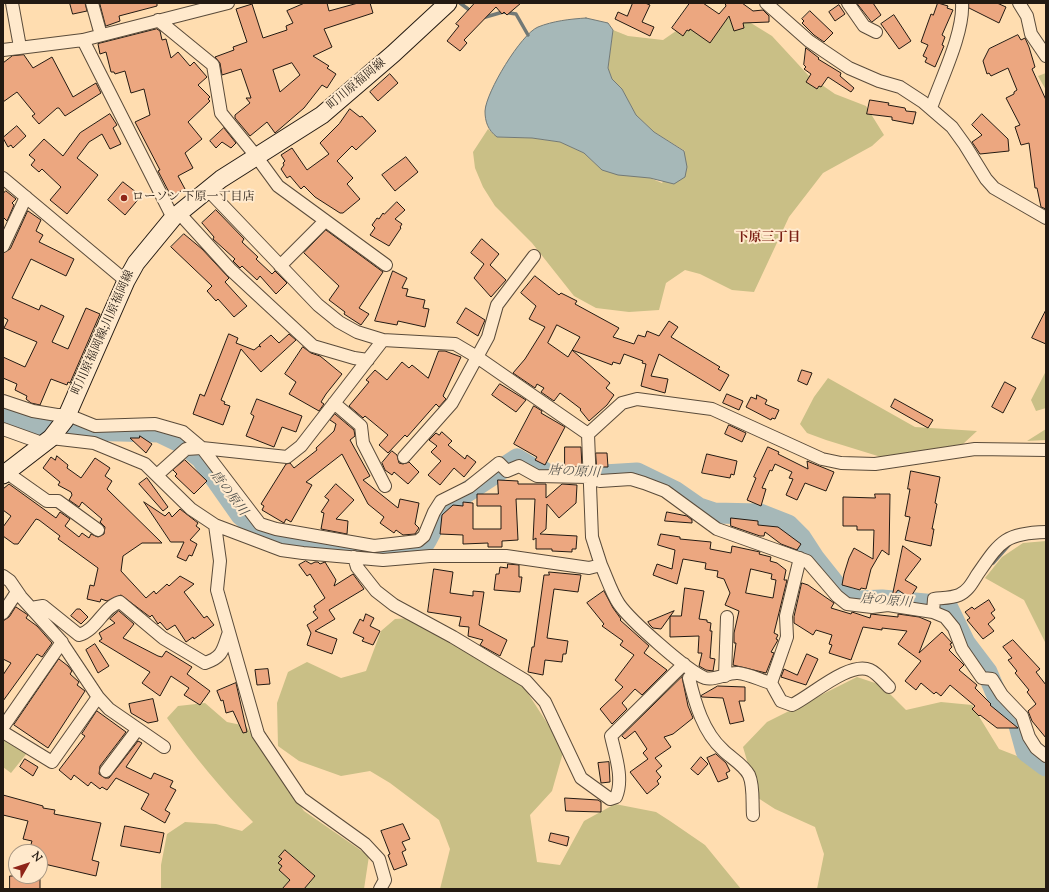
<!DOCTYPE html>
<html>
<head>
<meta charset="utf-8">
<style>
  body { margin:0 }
  #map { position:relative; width:1049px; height:892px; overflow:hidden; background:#ffddb0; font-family:"Sorts Mill Goudy",serif }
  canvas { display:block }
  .frame { position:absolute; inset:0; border:4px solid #231a12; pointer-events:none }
  .north { position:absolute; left:8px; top:844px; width:40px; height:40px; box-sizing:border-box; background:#ffe9cc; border:1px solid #a79682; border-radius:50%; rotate:51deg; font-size:11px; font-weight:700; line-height:16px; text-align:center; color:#231a12 }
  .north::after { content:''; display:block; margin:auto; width:14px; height:18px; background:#8f2418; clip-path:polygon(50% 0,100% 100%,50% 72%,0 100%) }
</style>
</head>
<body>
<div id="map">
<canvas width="1049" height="892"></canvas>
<div class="frame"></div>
<div class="north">N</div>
</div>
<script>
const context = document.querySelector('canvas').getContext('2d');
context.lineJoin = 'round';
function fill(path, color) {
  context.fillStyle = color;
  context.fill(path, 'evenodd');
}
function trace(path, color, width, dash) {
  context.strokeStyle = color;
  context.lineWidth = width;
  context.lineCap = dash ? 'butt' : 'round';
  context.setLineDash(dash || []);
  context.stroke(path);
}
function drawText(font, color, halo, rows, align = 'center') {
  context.font = font + ' "Sorts Mill Goudy","Noto Serif JP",serif';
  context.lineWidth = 4;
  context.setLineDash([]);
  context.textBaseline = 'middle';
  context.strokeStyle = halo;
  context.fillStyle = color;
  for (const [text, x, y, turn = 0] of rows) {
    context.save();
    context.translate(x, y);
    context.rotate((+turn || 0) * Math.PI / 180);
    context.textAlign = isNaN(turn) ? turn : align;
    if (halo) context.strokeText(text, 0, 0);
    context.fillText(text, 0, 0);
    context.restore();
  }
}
fill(new Path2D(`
  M724,17L746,20L772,36L809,76L835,94L866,106L884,135L872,146L823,173L789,217L754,292L732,290L700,274L685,270L666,283L659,310L629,312L596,308L574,296L532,243L495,206L483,187L475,168L473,152L488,129L497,137L532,138L560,142L584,153L602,170L650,178L662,183L685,151L654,132L636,115L622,89L612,79L608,68L613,30L628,36L663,40L689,22Z
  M1046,73V90L1038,76Z
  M1046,371V408L1036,411L1031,400Z
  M828,378L915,427L977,431L963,444L881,457L826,440L807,433L800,424L814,397Z
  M1046,429V440L1027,441Z
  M1046,541V644L1024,600L985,578L1002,557L1023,543Z
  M425,617L516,675L564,749L552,791L530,815L537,862L560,865L584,821L615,804L656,812L670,821L705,845L741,889H440L450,849L439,820L390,783L370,771L341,776L299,761L278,746L277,703L288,672L307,662L341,678L366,671L381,631L395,619Z
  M857,677L881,685L906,710L941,702L972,705L999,749L1035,763L1046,774V889H817L824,854L815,827L775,809L758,798L743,747L767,722Z
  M205,703L227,722L246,726L304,811L369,856L364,889H161V865L167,834L185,822L216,824L242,831L253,822C221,789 193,755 167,718L178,706Z
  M3,738L27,753L11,773L3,767Z`), '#c9bf86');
const water = new Path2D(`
  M586,18L608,23L613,30L608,68L612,79L622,89L636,115L654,132L684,151L687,167L685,177L674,184L650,178L618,175L602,170L584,153L560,142L532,138L497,137C488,130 485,122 485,111C486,92 521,34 538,27C553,21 570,19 586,18Z`);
fill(water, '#a6b8b8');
trace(water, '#727976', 1);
trace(new Path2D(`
  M460,3L472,12
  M482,18L503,12L516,14L528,35
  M993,563L1009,545
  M947,606L956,601`), '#727976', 3.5);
trace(new Path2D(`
  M3,413L33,424L81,430L159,432L182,443L201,458L241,515L254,526L272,535L338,547L380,552L421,548C432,535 434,519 444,507L517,459L539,472H544
  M604,475L637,473L676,492L699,508L714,513L760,514L788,525L801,538L814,558L845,597L859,601L882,600L947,606L965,643L987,672L998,698L1014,715L1018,722L1026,751L1046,766`), '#a6b8b8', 21);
const building = new Path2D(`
  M70,3H85L87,11L73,14Z
  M100,3H157V6L119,16L120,21L106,26Z
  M305,3H327L329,11L358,3H370L373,13L324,29L332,47L313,56L329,66L327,68L336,74L327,88L322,85L304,108L275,133L267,122L250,136L235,118V115L250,103L246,98H251L241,69L222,75L220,63L215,57L234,50L233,47L247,42L236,9L252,4L263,38L287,30L286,26L293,23L287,11ZM292,63L300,75L280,92L273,70Z
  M475,3H521L507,15L504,12L502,14L496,7L464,40L467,43L460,51L447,41L459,26L456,24Z
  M633,3H645L650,5L642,22L654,27L650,36L615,19L618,12L627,16Z
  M690,3H703L719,14L726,6L725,3H742L753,11L763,10L769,16V22L743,23L744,28L734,31L729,16L710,43L690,29L689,31L687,30L683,36L672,28Z
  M857,3H873L881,15L872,22Z
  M938,3L948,6L947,8L953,10L942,35L945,37L942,45L944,46L935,67L925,62L927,58L923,56L928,45L921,42L931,14L933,15Z
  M969,3H997L1006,7L999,23L969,8Z
  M839,5L845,14L835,21L829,12Z
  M810,11L833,33L824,42L814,35L802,23L804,21L802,19Z
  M894,15L911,41L899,49L881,24Z
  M157,29L160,31L162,40L166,39L171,58L178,52L190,66L194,62L207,77L198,85L210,97L208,99L210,101L188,122L202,139L185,153L193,168L178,176L185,189L171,196L158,171L160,170L135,122L150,115L144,89L131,93L125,71L115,74L114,72H111L106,52L100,54L98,44Z
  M1018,35L1021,40L1025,38L1029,47L1035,67L1032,69L1046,100V209L1041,207L1037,188H1035L1029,143L1021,145L1015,127L1020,125L1006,98L1014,94V92L1017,90L1008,68L991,76L989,73L987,74L983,61L989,49Z
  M806,48L819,58L818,59L841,73L840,76L854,88L851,92L828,77L821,87L819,86L817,89L806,82L811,74L804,69L806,67L804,65Z
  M24,55L33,68L52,57L73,97L96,83L101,93L65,116L59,108H57L39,124L32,116L35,114L17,92L3,102V63L12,56Z
  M390,74L398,83L378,101L370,92Z
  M870,100L889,103L888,105L905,108L906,111L916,112L913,124L892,120V117L867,114Z
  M350,109L360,117L362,116L376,131L356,150L352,146L337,161L353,178L347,184L360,199L343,213H340L315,197L304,186L301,189L290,176L287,178L281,169L284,165L283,163L285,161L281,155L292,148L307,170L329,154L320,143L339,124Z
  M110,114L117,125L113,128L121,144L110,149L102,134L89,142L77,158L98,175L67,214L50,200L61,187L42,169L39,172L31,165L35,160L29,155L44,139L63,156L80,133Z
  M982,114L1008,139L1009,151L980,154L972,142L982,135L972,125Z
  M17,126L26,136L13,148L11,145L8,147L3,138Z
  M224,128L236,143L231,148L222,142L216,148L210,141Z
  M406,157L418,172L395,191L382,175Z
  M123,182L141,196L125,215L108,200Z
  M6,191L16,199L12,203L14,205L7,221L3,217V194Z
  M397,202L405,210L395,219L402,224L400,227L401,228L389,246L370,235L375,228L372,225L377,218L379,219L383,213L384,214Z
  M216,210L244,239L242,242L258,257L256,259L272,274L275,271L287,283L276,294L260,276L257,280L242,266L240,268L233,261L235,259L213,239L214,237L202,223Z
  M28,211L41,220L36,231L43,235L39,242L74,259L66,276L31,259L12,298L39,310L41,305L64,316L52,342L68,349L86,308L100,314L70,383L68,382L67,385L51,379L40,405L31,403L26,399L27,396L15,390L17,384L3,378V357L25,367L37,342L4,328L8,320L3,317V253L10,249Z
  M326,230L383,272L359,308L369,314L361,325L344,314L345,312L329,300L339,286L304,253Z
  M184,234L202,249L229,278L225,282L247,306L234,317L218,299L216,301L207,291L212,286L171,247Z
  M482,239L499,254L490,265L506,280L491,297L474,278L484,264L471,253Z
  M393,271L407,278L402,288L408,289L406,296L425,300L423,308L429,309L425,327L398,321L397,325L375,321Z
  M535,276L559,295L561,293L577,301L575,304L619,328L613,337L634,344L638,335L645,337L647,331L659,336L669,321L678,327L671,337L720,367L718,369L729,375L720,391L659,354L651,376L668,379L665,393L641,386L646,364L642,363L643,361L624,354L620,364L613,362L612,365L572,350L610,383L606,388L614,395L607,405L589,421L580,410L581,409L560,393L554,401L541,392L544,388L537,384L535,388L513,373L525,359L545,327L529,319L536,306L521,293ZM557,325L580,337L568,357L548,343Z
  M466,308L485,320L478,336L457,323Z
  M1046,310V344L1032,338Z
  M229,334L238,338L236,343L254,350L259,346L261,347L259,345L271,335L279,343L289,334L296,340L261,372L241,349L221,400L225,402L224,404L230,406L223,425L193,414L200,394L204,396Z
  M303,347L311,353L320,356L342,374L326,394L321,402L324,404L319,411L289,394L296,382L285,374Z
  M439,351H445L461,357L443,396L446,399L439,407L436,404L407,437L405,435L388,453L379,445L388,435L365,416L363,418L349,406L369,382L366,380L375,370L387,380L402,362L409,368L412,365L428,378Z
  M802,370L812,373L807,385L798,381Z
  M1005,382L1016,388L1003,413L992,407Z
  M500,384L526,400L516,412L492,395Z
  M727,394L743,401L739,410L723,403Z
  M757,395L767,400L765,404L779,410L775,419L772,418L771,420L746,407L751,397L756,399Z
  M257,399L302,416L296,432L282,427L274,447L246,436L254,416L251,414Z
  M895,399L933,420L928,428L891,407Z
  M534,406L542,411L541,413L565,427L545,465L535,460L537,457L514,444Z
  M335,414L354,430L355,436L350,440L370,476L363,480L398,508L400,499L419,503L415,524L419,528L415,534L403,535L396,530L394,533L380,523L384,517L368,504L342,454L306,482L312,485L291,522L286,519L284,523L262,510L264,506L261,504L286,464L290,463L294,468L317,450L316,448L334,431L336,424L330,420Z
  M729,425L746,433L742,442L725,434Z
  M442,432L452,441L448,445L465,459L467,455L476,462L464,477L454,468L440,485L428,475L441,461L431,452L437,446L429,440L436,433L439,435Z
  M140,436L152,444L146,453L130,438H139Z
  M565,447H581L582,467L565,466Z
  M768,447L779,452L778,454L808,469L807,461L834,472L826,491L805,483L797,500L786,495L793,479L789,478L792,472L775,464L772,471L770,470L762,488L766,489L761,506L747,500L756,478L754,477Z
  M392,451L397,455L399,463L403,464L409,462L419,472L408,484L394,472L392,475L385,470L382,463Z
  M596,453H607L608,467H597Z
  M707,454L737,461L734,475L731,474L730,478L702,473Z
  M57,456L68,465L67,468L81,478L95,458L110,468L105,476L112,481L107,489L162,543H142L123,556L121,571L146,598L154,591L156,594L167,584L169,586L180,576L194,584L184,592L204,618L207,616L214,625L194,639L193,637L186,642L175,625L167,630L160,622L158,624L152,615L150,617L121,595L107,601L101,599L100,602L87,599L90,585L94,586L98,568L58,539L60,536L39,520L36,519L18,544H14L3,536V527L11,516L3,510V489L9,484L56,518L60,512L70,519L65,526L79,537L82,533L89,538L91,534L98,537L104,534L105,527L100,522L102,519L82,502L79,507L69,500L72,495L71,492L58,485L60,482L43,468L51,457L55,460Z
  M185,460L207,481L194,494L175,476L177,474L173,470Z
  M911,471L940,477L935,503L937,504L932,529H934L931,546L905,540L910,517L905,516L910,489H908Z
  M147,478L168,507L163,511L139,484Z
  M498,480L518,481V484H546V498L562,484L577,485L576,503L559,518L547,504L546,529L540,534L577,536L576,549H572V552L552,551V549H536V538L533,540L535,499H516L518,540L502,541V547H488V543L463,544V535L440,534L442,515L453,505L463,506V502L473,503V529H501V506H477V494H498Z
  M336,484L354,500L336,519L348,521L347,534L321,529L324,513L321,512L329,500L325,497Z
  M875,494H890L889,555L882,550L871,569L866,589L861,588L860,590L842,585L844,574L849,558L854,548L873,559L874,530H857V526H843V497L875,498Z
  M144,502L165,516L169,512L172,517L180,509L198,523L196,526L200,529L190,540L197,544L192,556L189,555L186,561L177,557L184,542H171Z
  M667,512L687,516L692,520V523L665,521Z
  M731,518L758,521V525L778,527L801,544L797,550L781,544L765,532L764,536H760L731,526Z
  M661,534L680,537V539L711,542L710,549L731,553L732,546L760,552L759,554L771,557L770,561L777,563L786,570L784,580H787L774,633L778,635L776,639L778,640L771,652L774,653L766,673L733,665L736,643H734V633L739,611L725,605L730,593L724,579L717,577L718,571L705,569L706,563L683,559L677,584L653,575L657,564L672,569L675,550L658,545ZM751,569L772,574L771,579L776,580L773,598L746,593Z
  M903,546L921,559L905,580L917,587L910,598L898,590L892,598Z
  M306,561L311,564L315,562H318L320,564L325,562L336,580L334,586L353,574L364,589L329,610L335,619L315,631L337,639L332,654L307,645L311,633L307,625L318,618L313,612L316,610L314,606L325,598L310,574L307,576L299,565Z
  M508,564L519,565V577H522L520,592L494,590L496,574H499L500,567L507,568Z
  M434,569L453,572L450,593L473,596V591L484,592L479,625L507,640L500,656L480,645L483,640L468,636L469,627L459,626L461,617L428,612Z
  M549,572L581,575L578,592L554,589L547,638L568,641L566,654H563L562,662L545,660L543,675L528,672L532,647H534L544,575H549Z
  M802,583L808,585L834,603L831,608L851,614L852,612L870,618L871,614L898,617V614L919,617L931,622L919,653L942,632L952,643L950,644L952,647L949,650L964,665L959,670L977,685L975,688L991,704L990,705L1018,728H997L980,715L979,716L972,709L975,706L950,685L941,696L936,692L934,694L921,683L916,690L905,681L921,661L898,644L907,631L882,628V630L863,627L851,660L829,653L832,645L829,644L832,635L816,630L813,635L794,623V617Z
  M685,588L704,591L699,619L707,620V622L711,623L710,631H712L710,658L715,659L713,671L706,670L699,666L702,653H698L699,636L670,637V616H681Z
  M604,591L613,608L621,619L620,620L649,646L644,653L667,670L642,695L635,689L622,703L627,709L612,724L600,709L623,687L615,680L634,655L620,645L623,641L602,626L604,624L587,603Z
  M989,600L995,610L991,613L995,618L988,624L994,631L983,639L967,620L970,618L965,612L972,607L974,609Z
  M16,607L28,615L26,618L37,626L52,643L42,657L37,654L3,701V675L11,663L3,659V621L9,617Z
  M77,609H80L88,617L81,624L71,616Z
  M119,611L134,624L123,638L158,656L162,657L166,651L192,667L187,674L210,691L200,705L184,695L189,688L171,676L160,696L142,683L150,672L99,641L102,639L99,633L115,623L110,619Z
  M674,611L661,629L653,628L650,625L648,622Z
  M366,614L374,618L370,626L380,631L373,645L362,641L364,638L353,633L360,619L363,621Z
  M1013,640L1040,669L1036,672L1046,685V738L1032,721L1028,711L1036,704L1027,692L1029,690L1015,673L1017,671L1008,660L1012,658L1003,647Z
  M95,644L109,666L98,673L86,650Z
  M807,654L818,659L806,685L781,677L784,669L797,675Z
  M59,659L68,666L72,671L70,674L79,682L77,685L85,691L48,748L14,725Z
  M268,669L270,684L257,685L255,670Z
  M682,677L688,706L693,718L673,734L664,737L671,747L655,758L662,766L656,771L661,777L657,781L659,784L647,794L630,772L648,759L643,753L647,749L635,731L625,739L622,736Z
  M236,683L247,732L243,733L233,711L226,713L223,700L221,701L217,691Z
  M718,686L745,687V701H739L744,721L730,724L723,698L702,697L701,696Z
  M153,699L158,721L148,723L131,713L129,704Z
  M97,711L126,732L100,766L99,774L105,778H109L138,741L142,743L126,767L151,779L154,773L173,781L170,787L176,790L165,810L170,813L165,823L141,809L149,794L116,778L107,790L102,787L100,789L91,782L88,786L74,775L71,780L59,770L85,736L82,734Z
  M716,754L726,763L730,771L726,773L728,778L718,782L707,758Z
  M701,757L708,764L698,775L691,769Z
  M25,759L38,767L33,776L20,767Z
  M609,762L610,782L601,783L598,763Z
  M3,795L43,806V808L55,810L54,814L101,823L92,860L99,862L96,876L40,863V852L29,851L32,841L23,839L28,821L3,815Z
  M565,798L598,800L601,802V812L566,811Z
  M403,824L410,839L402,842L406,850L402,852L407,865L394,870L388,855L390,854L381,831Z
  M125,826L164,833L160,853L121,846Z
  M551,833L569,837L567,846L549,841Z
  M285,850L315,876L304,889H282L290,880L279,870L282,866L278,863L282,859L279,857Z
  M10,876H40V889H10Z`);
fill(building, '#eca780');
trace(building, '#231a12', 1);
const street = new Path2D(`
  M12,3L20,47
  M92,3L101,35
  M766,3L809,41L849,68L879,81L900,87L923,102L952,127L965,145L986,179L994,188L1046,218
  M848,3L864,26L876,32
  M1019,3L1027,16L1031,34L1046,56
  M158,20L213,65L221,113L256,156L278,186L386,265
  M83,40L173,218
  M3,50L83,40L228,3
  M931,108C941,79 964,33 962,3
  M3,178L126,281
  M179,213L231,270L313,346L354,358L368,360
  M3,246L26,197
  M280,266L325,221
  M3,401L33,411L57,415H68L95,426L155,424L183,432L202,448L260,524L276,529L374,546L418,541L424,536L434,512L441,501L469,487L499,463L507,471L519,466L537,476L589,477L600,481L631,479L644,483L665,491L717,529L807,561L837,596L847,604L872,607L888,605L933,612L945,617L954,628L962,649L982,678L992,679L1002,695L1022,716L1029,737L1036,748L1046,756
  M334,403L361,426L363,443L385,486
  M3,429L42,443
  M588,434L622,403L637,399L712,409L822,459L841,463L875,464L975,449L1046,450
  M51,438L94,443L145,464L191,509L215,525L281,550L303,553L383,560L430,556H506L589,568L601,565L592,537L588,434L477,357L455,344L383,340L357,332L339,322L318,305L208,190
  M404,457L452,403L488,337L497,305L534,256
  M7,472L13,477L47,501H58L98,530
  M157,475L186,449L202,448L287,457L301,446L383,340
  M215,525L220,561L217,590L258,734L301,798L365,844L379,859L385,880L380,889
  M354,557L357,567L376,591L394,605L453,637L526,681L545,702L581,778L610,799L616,797C624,779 615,754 611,736L684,664
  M601,565C607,578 611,592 619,604C630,620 687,671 705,678C717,681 727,672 738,673C749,674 760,680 771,683L781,701L792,705C811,696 849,661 870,670C877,673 884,682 889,687
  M3,576L10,581L21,597L60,640L98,697L52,762L3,732
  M31,608L43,606L79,635C97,630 103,607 120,602L163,638L205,663C224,657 223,648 229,632
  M933,612L934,599C942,598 952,598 959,595C968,591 972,583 977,575C1000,542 1004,533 1046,532
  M3,613L17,592
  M696,673L689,678C695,703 703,732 723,750C731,758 744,765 749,775C754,786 752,803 753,815
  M725,676L727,617
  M771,683L787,637L786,616L800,558
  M98,697L109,709L164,747
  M3,727L62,642
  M106,771L137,730`);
const secondary = new Path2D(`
  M3,475L51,438L65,420L126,281L136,263L173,218L221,179L322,115L393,54L448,3`);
trace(street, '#5a4b3a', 14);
trace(secondary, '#231a12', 19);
trace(street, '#ffe9cc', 12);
trace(secondary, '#ffe9cc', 17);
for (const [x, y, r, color] of [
  [124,198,4,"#8f2418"]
]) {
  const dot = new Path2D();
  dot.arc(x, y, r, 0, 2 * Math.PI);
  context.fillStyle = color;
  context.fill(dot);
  trace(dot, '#ffe9cc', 1.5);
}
drawText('12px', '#231a12', '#ffe9cc', [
  ["町川原福岡線",357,85,-40],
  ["町川原福岡線;川原福岡線",104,333,-66]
]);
drawText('12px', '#231a12', '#ffe9cc', [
  ["ローソン 下原一丁目店",132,198]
], 'left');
drawText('bold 13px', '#7a1f14', '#ffe9cc', [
  ["下原三丁目",768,239]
]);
drawText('italic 13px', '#51514c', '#ffe9cc', [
  ["唐の原川",574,473,3],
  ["唐の原川",228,494,53],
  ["唐の原川",886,602,5]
]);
</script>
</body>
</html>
